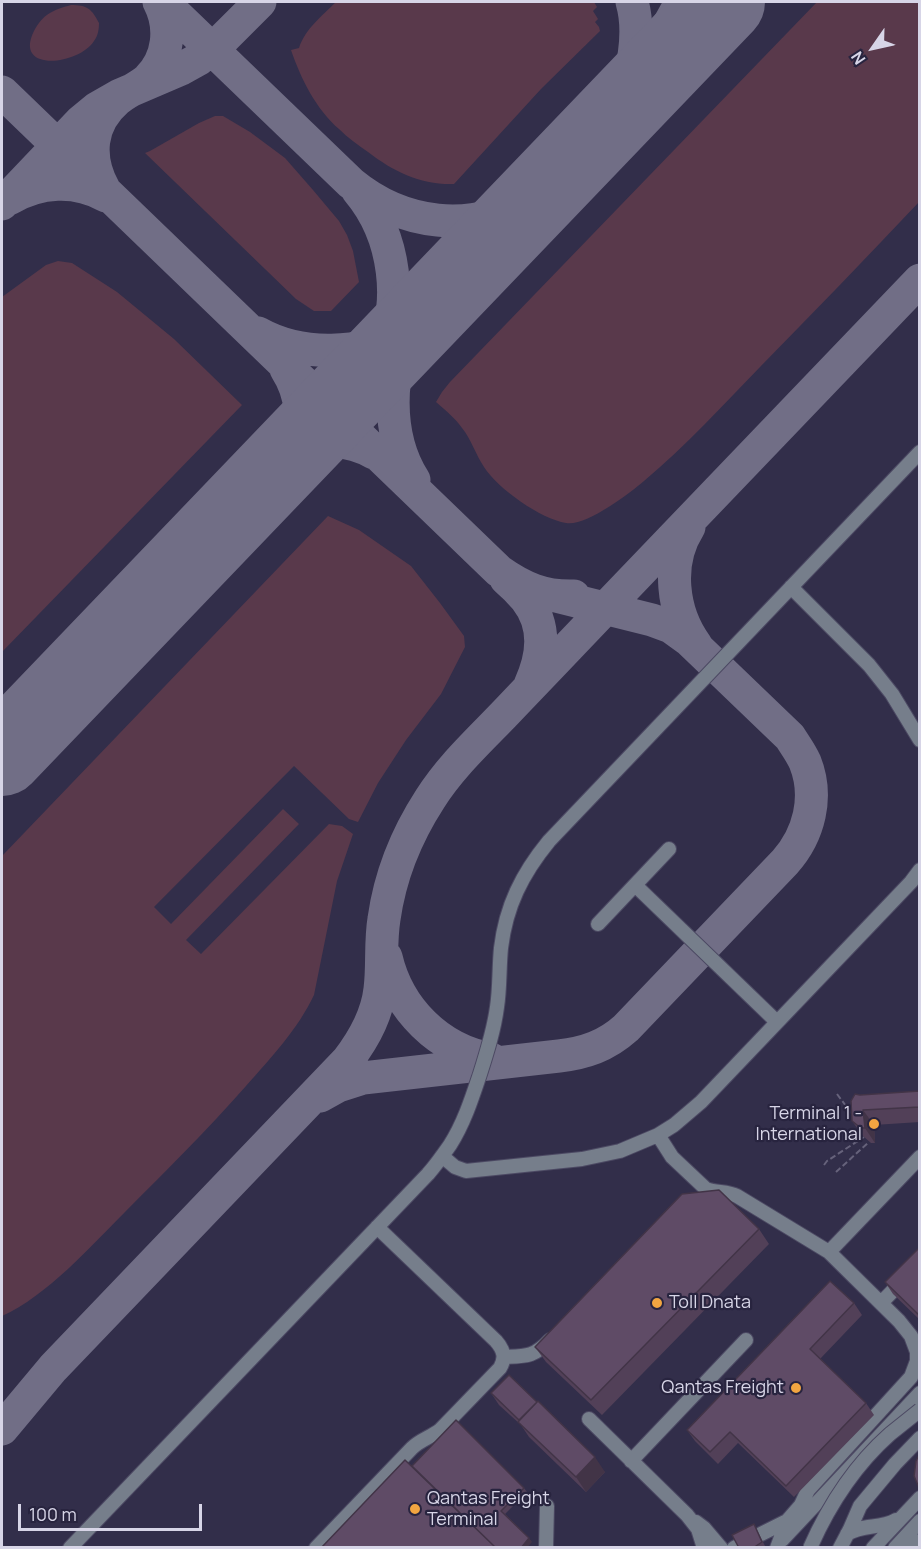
<!DOCTYPE html>
<html>
<head>
<meta charset="utf-8">
<style>
  body { margin:0 }
  #map { position:relative; width:921px; height:1549px; overflow:hidden; background:#322e4a; font-family:Manrope,sans-serif }
  canvas { display:block }
  .frame { position:absolute; inset:0; border:3px solid #d7d5e7; pointer-events:none }
  .north { position:absolute; left:843px; top:18px; width:60px; height:60px; -webkit-text-stroke:4px #28243f; paint-order:stroke; rotate:236deg; font-size:16px; font-weight:700; line-height:24px; text-align:center; color:#d7d5e7 }
  .north::after { content:''; display:block; margin:auto; width:21px; height:27px; background:#d7d5e7; clip-path:polygon(50% 0,100% 100%,50% 72%,0 100%) }
  .scale { position:absolute; left:18px; top:1504px; width:184px; height:27px; box-sizing:border-box; border:3px solid #d7d5e7; border-top:0; padding-left:8px; font-size:18px; line-height:21px; white-space:nowrap; color:#d7d5e7; -webkit-text-stroke:4px #28243f; paint-order:stroke }
</style>
</head>
<body>
<div id="map">
<canvas width="921" height="1549"></canvas>
<div class="frame"></div>
<div class="north">N</div>
<div class="scale">100 m</div>
</div>
<script>
const context = document.querySelector('canvas').getContext('2d');
context.lineJoin = 'round';
function fill(path, color) {
  context.fillStyle = color;
  context.fill(path, 'evenodd');
}
function trace(path, color, width, dash) {
  context.strokeStyle = color;
  context.lineWidth = width;
  context.lineCap = dash ? 'butt' : 'round';
  context.setLineDash(dash || []);
  context.stroke(path);
}
function drawText(font, color, halo, rows, align = 'center') {
  context.font = font + ' Manrope,sans-serif';
  context.lineWidth = 4.5;
  context.setLineDash([]);
  context.textBaseline = 'middle';
  context.strokeStyle = halo;
  context.fillStyle = color;
  for (const [text, x, y, turn = 0] of rows) {
    context.save();
    context.translate(x, y);
    context.rotate((+turn || 0) * Math.PI / 180);
    context.textAlign = isNaN(turn) ? turn : align;
    if (halo) context.strokeText(text, 0, 0);
    context.fillText(text, 0, 0);
    context.restore();
  }
}
fill(new Path2D(`
  M336,2H594L597,7L593,11L598,19L595,22L599,27L600,31L541,89L454,184C421,185 394,172 368,152C358,145 348,138 339,129C316,109 301,79 291,50L299,48C305,29 322,16 336,2Z
  M817,2H919V202C867,257 814,312 761,366C723,405 686,446 644,481C629,494 585,527 566,523C541,519 498,489 484,467C476,455 471,439 462,428C455,418 445,410 436,402L442,392L450,382Z
  M71,5C87,5 92,9 99,23C99,29 98,36 94,41C79,65 13,73 34,31C43,14 53,10 71,5Z
  M215,116H223L250,132L285,158L313,190L339,221L347,235L353,251L359,282L331,311H314L296,299L145,153L150,151L199,123Z
  M58,261L72,263L117,292L174,339L242,405L2,652V297L46,265Z
  M328,516L359,530L411,566L440,603L464,636L465,647L441,694L406,740L378,783L358,822L349,819L294,766L154,907L171,924L283,809L299,824L186,940L201,954L329,824L342,826L353,834L337,881L314,995C298,1029 271,1058 246,1086C208,1129 167,1170 126,1211C91,1246 47,1296 2,1316V856Z`), '#59394b');
trace(new Path2D(`
  M163,2L351,183C402,225 472,235 529,198
  M630,76C636,51 639,26 632,2
  M2,92L499,571C523,588 544,597 574,596
  M104,189C87,158 89,124 117,100C126,92 138,88 148,79C169,58 172,27 159,2
  M9,199C40,181 75,179 106,196
  M2,204L80,122L97,108L118,96L181,69L199,59L221,41L260,2
  M516,215C577,152 641,80 681,2
  M258,333C301,357 362,356 404,330C420,320 432,304 444,291
  M327,415L331,409C347,393 366,377 377,357C406,306 395,235 358,191
  M280,468C307,440 340,434 374,453
  M264,479C272,470 283,461 290,451C306,425 302,394 286,369
  M414,480C387,438 385,368 415,327
  M689,527C666,563 672,612 696,645
  M506,579C513,585 520,592 526,599C547,626 543,656 530,685
  M386,957C398,1009 439,1050 491,1059
  M320,1096L338,1086L363,1078L559,1056C585,1053 606,1046 626,1028L785,862C809,835 819,797 805,762C801,753 795,745 790,737L689,640L671,627L652,620L552,595
  M2,1429L53,1368L347,1061C364,1039 377,1016 380,989C383,966 380,943 384,919C390,876 406,836 430,799C452,764 484,736 512,706C540,677 567,648 595,619C703,506 811,393 920,280`), '#716e86', 33);
trace(new Path2D(`
  M2,755L724,2`), '#716e86', 82);
const minor = new Path2D(`
  M791,587L869,665L892,694L920,740
  M635,885L777,1022
  M598,924L669,849
  M658,1135L672,1157L706,1189C716,1193 727,1191 737,1196L829,1252L899,1321L911,1336L917,1352V1361L911,1377L808,1490L801,1505L787,1521L777,1548
  M442,1156L455,1167L466,1171L582,1159L620,1151L658,1135L674,1125L701,1102L911,882L920,870
  M829,1252L920,1157
  M881,1303L920,1263
  M504,1357C526,1356 534,1357 550,1340
  M589,1419L687,1515L698,1529L704,1548
  M631,1461L746,1340
  M696,1522L704,1528L721,1548
  M761,1534L787,1521
  M847,1534C862,1524 881,1529 896,1520
  M782,1540L920,1393
  M70,1548L428,1174C436,1165 443,1155 450,1145C464,1123 472,1098 480,1074C487,1052 494,1030 497,1007C500,988 499,968 501,948C506,906 522,874 549,841L920,452
  M316,1548L412,1448C420,1440 431,1437 440,1430L500,1368C506,1358 504,1350 496,1341L377,1227
  M546,1548L547,1506
  M734,1548L738,1546
  M840,1548L850,1529L860,1506L895,1464L920,1438
  M873,1548L920,1498
  M895,1548L920,1521
  M913,1548L920,1541`);
trace(minor, '#4c4963', 16);
trace(new Path2D(`
  M837,1094L852,1114
  M824,1165L827,1161L864,1137
  M836,1172L869,1142`), '#66627b', 2, [6, 3]);
trace(minor, '#767e8b', 14);
const minorBridge = new Path2D(`
  M810,1548C829,1505 855,1465 890,1434C900,1426 910,1418 920,1410`);
trace(minorBridge, '#4c4963', 16, []);
trace(minorBridge, '#767e8b', 14);
fill(new Path2D(`
  M920,1091V1122L874,1125L875,1143H871L863,1136L852,1121L860,1095Z
  M759,1229L769,1244L602,1415L546,1362L535,1347Z
  M920,1250V1320L893,1294L885,1282Z
  M854,1303L862,1315L820,1359L866,1403L874,1415L794,1497L738,1443L718,1464L695,1441L687,1430Z
  M491,1393L605,1472L586,1492L529,1437L521,1425L499,1405Z
  M412,1466L524,1488L527,1492L505,1514L532,1542Z
  M754,1524L765,1546L762,1548H739Z`), '#524058');
fill(new Path2D(`
  M863,1110L874,1125L875,1143L865,1128Z
  M595,1457L605,1472L586,1492L576,1477Z
  M529,1538L532,1542L527,1548H521Z`), '#423447');
const building = new Path2D(`
  M920,1091V1107L863,1110L865,1128H861L852,1121L851,1101L855,1094L860,1095Z
  M719,1190L759,1229L591,1400L535,1347L682,1194Z
  M918,1249L920,1250V1316L885,1282Z
  M830,1281L854,1303L810,1349L866,1403L786,1486L730,1432L710,1452L687,1430Z
  M509,1375L537,1402L519,1420L491,1393Z
  M538,1401L595,1457L576,1477L518,1422Z
  M456,1420L524,1488L501,1511L529,1538L521,1548H496L412,1466Z
  M919,1455H920V1490L914,1476L916,1461Z
  M405,1460L496,1548H321Z
  M754,1524L762,1542L753,1548H739L732,1535Z`);
fill(building, '#5f4b66');
trace(building, '#423447', 1.5);
for (const [x, y, r, color] of [
  [874,1124,6,"#f2a541"],
  [657,1303,6,"#f2a541"],
  [796,1388,6,"#f2a541"],
  [415,1509,6,"#f2a541"]
]) {
  const dot = new Path2D();
  dot.arc(x, y, r, 0, 2 * Math.PI);
  context.fillStyle = color;
  context.fill(dot);
  trace(dot, '#28243f', 2);
}
drawText('18px', '#d7d5e7', '#28243f', [
  ["Terminal 1 -",862,1114],
  ["International",862,1135],
  ["Toll Dnata",669,1303,"left"],
  ["Qantas Freight",784,1388],
  ["Qantas Freight",427,1499,"left"],
  ["Terminal",427,1520,"left"]
], 'right');
</script>
</body>
</html>
